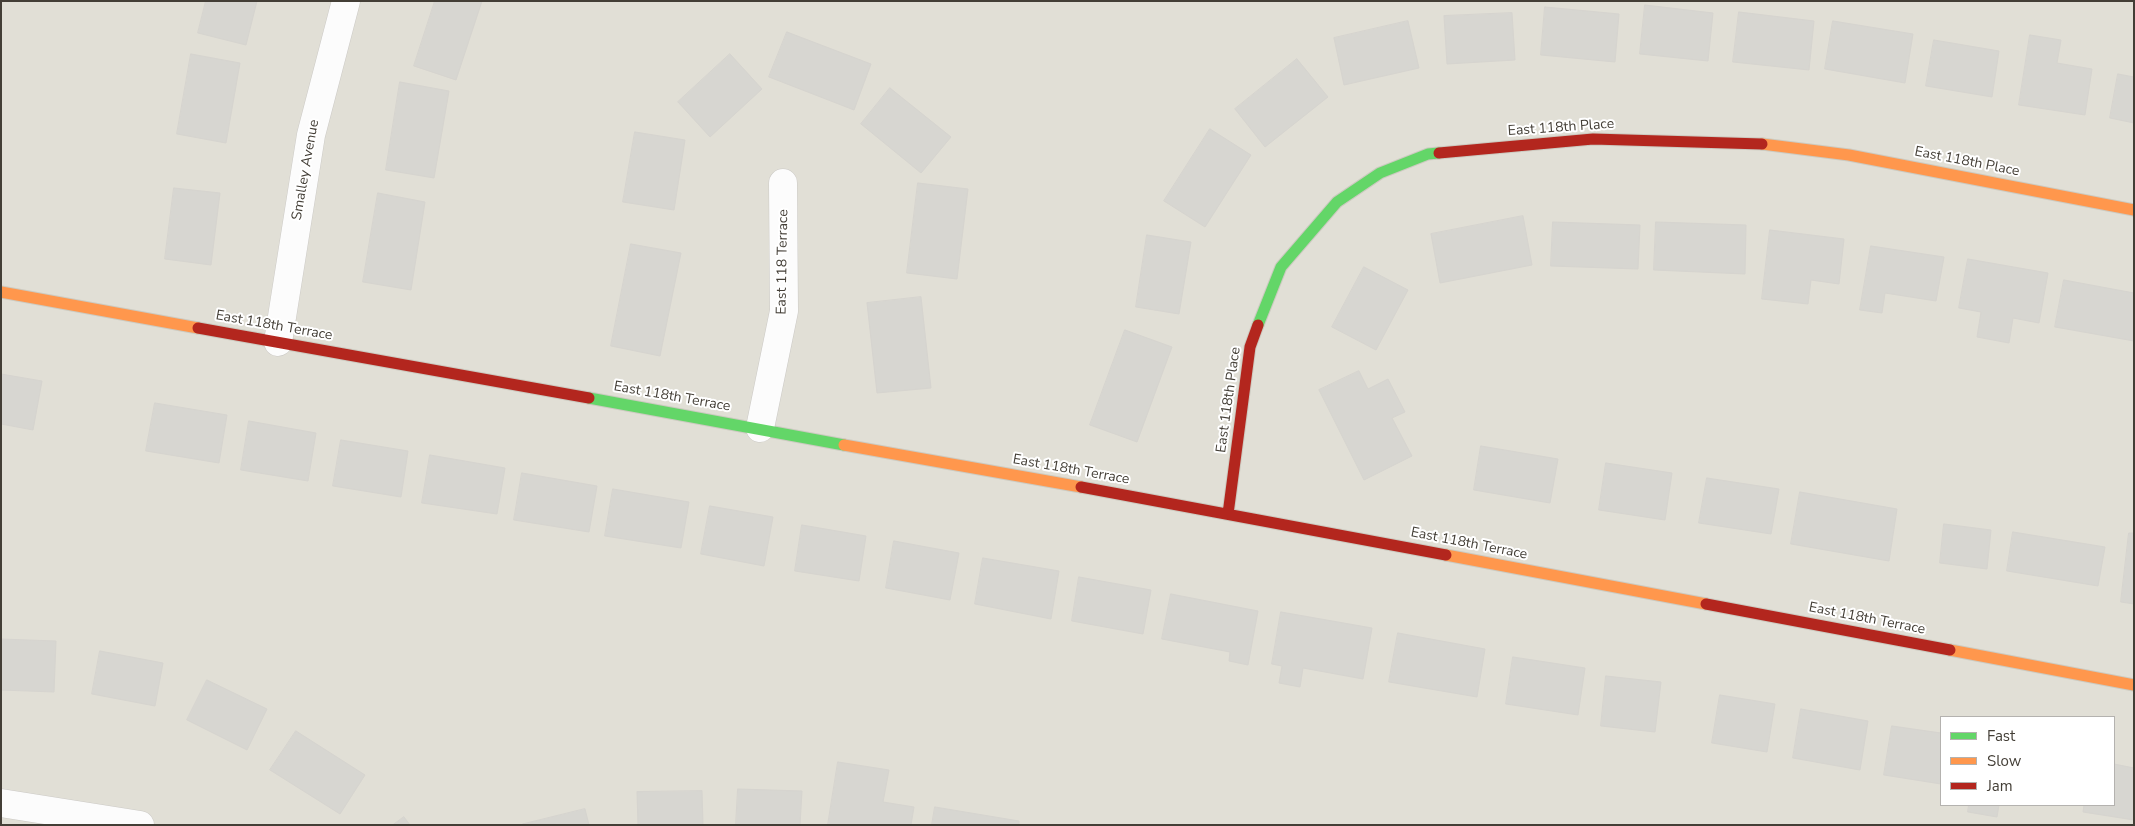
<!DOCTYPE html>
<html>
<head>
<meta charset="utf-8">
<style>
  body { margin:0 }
  #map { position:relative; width:2135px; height:826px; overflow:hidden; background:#eeede9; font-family:"Nunito Sans",sans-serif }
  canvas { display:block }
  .frame { position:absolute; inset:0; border:2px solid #433e36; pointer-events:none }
  .legend { position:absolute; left:1940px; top:716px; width:175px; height:90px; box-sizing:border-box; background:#fff; border:1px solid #b4b2af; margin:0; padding:6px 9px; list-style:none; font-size:15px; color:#433e36 }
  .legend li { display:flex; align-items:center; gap:10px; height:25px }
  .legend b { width:25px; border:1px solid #b4b2af }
</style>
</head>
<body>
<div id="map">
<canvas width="2135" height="826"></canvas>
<div class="frame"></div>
<ul class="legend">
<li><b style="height:6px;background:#63d668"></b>Fast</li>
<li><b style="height:6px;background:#ff974d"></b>Slow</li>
<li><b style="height:6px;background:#b3261e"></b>Jam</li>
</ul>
</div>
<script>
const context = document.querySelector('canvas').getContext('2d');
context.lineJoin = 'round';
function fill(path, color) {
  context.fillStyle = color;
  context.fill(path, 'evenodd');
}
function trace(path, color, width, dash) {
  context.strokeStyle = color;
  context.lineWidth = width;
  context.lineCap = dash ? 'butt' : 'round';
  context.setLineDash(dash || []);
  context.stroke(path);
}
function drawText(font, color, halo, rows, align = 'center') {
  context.font = font + ' "Nunito Sans",sans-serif';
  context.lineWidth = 4;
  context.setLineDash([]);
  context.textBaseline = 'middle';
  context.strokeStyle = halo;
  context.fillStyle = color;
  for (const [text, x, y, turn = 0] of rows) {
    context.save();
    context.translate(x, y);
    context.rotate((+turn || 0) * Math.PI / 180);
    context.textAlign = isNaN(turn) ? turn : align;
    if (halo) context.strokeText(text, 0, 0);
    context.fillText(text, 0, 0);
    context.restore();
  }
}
fill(new Path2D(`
  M1,1H2134V825H1ZM1941,717H2114V805H1941Z`), '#e1dfd6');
const building = new Path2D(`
  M206,1H257L246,45L198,33Z
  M435,1H482L456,80L414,66Z
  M1645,5L1713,13L1708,61L1640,54Z
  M1545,7L1619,14L1615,62L1541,55Z
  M1739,12L1814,21L1809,70L1733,62Z
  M1512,13L1515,60L1447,64L1444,16Z
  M1408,21L1419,68L1344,85L1334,38Z
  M1833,21L1913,34L1905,83L1825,69Z
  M787,32L871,64L854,110L769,77Z
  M2030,35L2061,40L2057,63L2092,69L2085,115L2019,105Z
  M1934,40L1999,51L1992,97L1926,86Z
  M191,54L240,63L226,143L177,134Z
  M730,54L762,89L710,137L678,102Z
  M1297,59L1328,97L1265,147L1235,109Z
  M2118,74L2134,77V123L2110,118Z
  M400,82L449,91L434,178L386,170Z
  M890,88L951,137L921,173L861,124Z
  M1210,129L1251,155L1205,227L1164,201Z
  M635,132L685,140L674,210L623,202Z
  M918,183L968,189L957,279L907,273Z
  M174,188L220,193L211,265L165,259Z
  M378,193L425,202L411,290L363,282Z
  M1523,216L1532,265L1440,283L1431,234Z
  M1553,222L1640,225L1638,269L1551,266Z
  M1656,222L1746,225L1745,274L1654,270Z
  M1770,230L1844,239L1839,284L1811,280L1808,304L1762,299Z
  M1147,235L1191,242L1179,314L1136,307Z
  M631,244L681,253L660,356L611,346Z
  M1871,246L1944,257L1936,301L1885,293L1882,313L1860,310Z
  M1968,259L2048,273L2039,323L2013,318L2009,343L1977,337L1981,312L1959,308Z
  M1364,267L1408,290L1376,350L1332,327Z
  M2064,280L2134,293V341L2055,327Z
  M921,297L931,388L877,393L867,303Z
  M1125,330L1172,347L1137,442L1090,425Z
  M1359,371L1368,389L1388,379L1405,412L1392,418L1412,456L1364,480L1319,390Z
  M1,374L42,381L33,430L1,424Z
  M155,403L227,415L219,463L146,451Z
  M249,421L316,433L308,481L241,470Z
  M341,440L408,451L401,497L333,486Z
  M1481,446L1558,459L1550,503L1474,490Z
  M430,455L505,468L497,514L422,503Z
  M1606,463L1672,473L1665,520L1599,510Z
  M522,473L597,486L589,532L514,520Z
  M1707,478L1779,489L1771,534L1699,523Z
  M613,489L689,502L681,548L605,536Z
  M1800,492L1897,509L1889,561L1791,544Z
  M710,506L773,517L764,566L701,554Z
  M1944,524L1991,530L1987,569L1940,563Z
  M802,525L866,536L859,581L795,571Z
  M2013,532L2105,547L2098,586L2007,571Z
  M2129,533H2134V604L2121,602Z
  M894,541L959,553L950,600L886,588Z
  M983,558L1059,571L1051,619L975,604Z
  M1079,577L1151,590L1143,634L1072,621Z
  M1171,594L1258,611L1248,665L1229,661L1230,652L1162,639Z
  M1281,612L1372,628L1363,679L1303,668L1300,687L1279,683L1282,666L1272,664Z
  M1398,633L1485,649L1477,697L1389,682Z
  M1,639L56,641L54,692L1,690Z
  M100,651L163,663L155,706L92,694Z
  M1513,657L1585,668L1578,715L1506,704Z
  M1606,676L1661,682L1655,732L1601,726Z
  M207,680L267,709L247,750L187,720Z
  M1720,695L1775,704L1767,752L1712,743Z
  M1801,709L1868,721L1860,770L1793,758Z
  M1892,726L1941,733V784L1884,775Z
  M296,731L365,775L340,814L270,770Z
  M838,762L889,770L883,802L914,807L911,825H828Z
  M2114,764L2134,768V820L2083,812L2084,805H2114Z
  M738,789L802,791L800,825H736Z
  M702,791L703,825H638L637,792Z
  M1969,805H1999L1997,817L1968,812Z
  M935,807L1019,821V825H932Z
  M585,809L589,825L523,824Z
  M404,817L410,825H393Z`);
fill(building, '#d7d6d1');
trace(building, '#d6d4cf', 1);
const street = new Path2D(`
  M278,342L311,135L346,1
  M760,428L784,311L783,183
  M1,803L140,825`);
const fast = new Path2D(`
  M1258,325L1281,267L1337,202L1380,173L1428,154L1439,153
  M589,398L844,445`);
const slow = new Path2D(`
  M1762,144L1849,155L2134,210
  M1,292L198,328
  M844,445L1081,487
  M1446,555L1706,604
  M1950,650L2134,685`);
const jam = new Path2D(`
  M1439,153L1593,139L1762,144
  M198,328L589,398
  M1081,487L1446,555
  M1228,514L1250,347L1258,325
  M1706,604L1950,650`);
trace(street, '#cccac6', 29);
trace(fast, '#cccac0', 13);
trace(slow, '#cccac0', 13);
trace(jam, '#cccac0', 13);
trace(street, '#fcfcfc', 28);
trace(fast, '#63d668', 11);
trace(slow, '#ff974d', 11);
trace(jam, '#b3261e', 11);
drawText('14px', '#433e36', '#fff', [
  ["East 118th Place",1561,128,-4],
  ["East 118th Place",1967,162,11],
  ["Smalley Avenue",306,170,-80],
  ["East 118 Terrace",783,262,-89],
  ["East 118th Terrace",274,326,10],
  ["East 118th Terrace",672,397,10],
  ["East 118th Place",1229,400,-82],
  ["East 118th Terrace",1071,470,10],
  ["East 118th Terrace",1469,544,11],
  ["East 118th Terrace",1867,619,11]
]);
</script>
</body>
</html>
